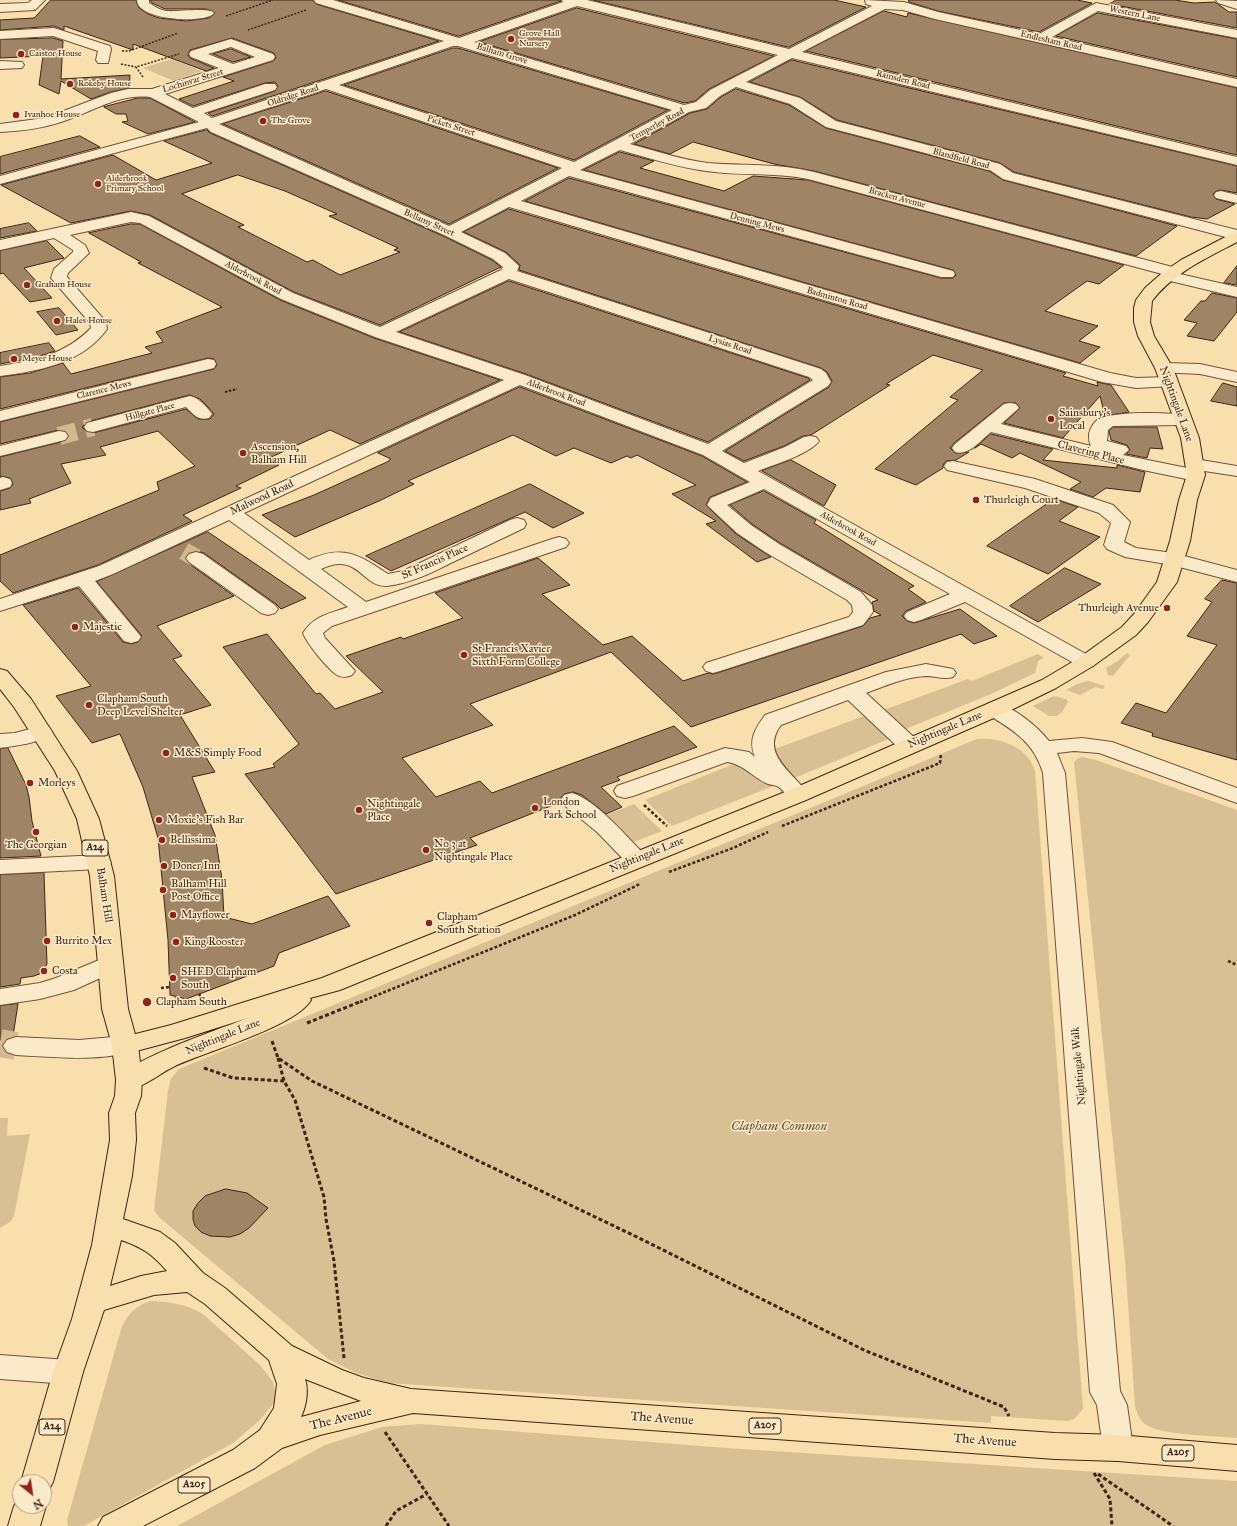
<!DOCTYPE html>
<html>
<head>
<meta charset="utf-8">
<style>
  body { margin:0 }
  #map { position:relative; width:1237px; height:1526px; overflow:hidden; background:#f9deae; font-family:"IM FELL Great Primer",serif }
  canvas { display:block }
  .north { position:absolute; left:12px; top:1474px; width:40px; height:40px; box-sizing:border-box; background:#fbeaca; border:1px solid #af9b82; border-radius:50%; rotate:150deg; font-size:11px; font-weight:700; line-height:16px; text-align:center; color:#3e2515 }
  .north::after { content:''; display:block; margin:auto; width:14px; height:18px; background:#8f2418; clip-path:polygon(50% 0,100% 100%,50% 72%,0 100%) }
</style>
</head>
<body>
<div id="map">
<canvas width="1237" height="1526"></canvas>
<div class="north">N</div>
</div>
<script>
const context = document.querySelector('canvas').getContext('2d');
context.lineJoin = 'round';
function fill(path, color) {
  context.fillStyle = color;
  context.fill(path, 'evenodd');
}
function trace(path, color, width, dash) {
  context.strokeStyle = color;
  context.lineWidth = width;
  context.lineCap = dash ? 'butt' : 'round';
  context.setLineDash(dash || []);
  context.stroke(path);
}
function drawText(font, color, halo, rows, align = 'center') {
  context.font = font + ' "IM FELL Great Primer",serif';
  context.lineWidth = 3;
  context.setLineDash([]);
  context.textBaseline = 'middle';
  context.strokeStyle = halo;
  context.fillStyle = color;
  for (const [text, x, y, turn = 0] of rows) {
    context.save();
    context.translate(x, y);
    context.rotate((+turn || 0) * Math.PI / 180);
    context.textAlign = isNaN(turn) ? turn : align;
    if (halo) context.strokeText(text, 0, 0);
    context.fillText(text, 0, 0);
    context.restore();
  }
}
fill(new Path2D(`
  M171,59L202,71L174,81L143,68Z
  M1127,653L1130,655L1113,676L1108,675L1106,668L1118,661Z
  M1038,654L1044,658L1038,661L1035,673L991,694L908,728L902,732L881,711L968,679L972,681Z
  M1088,681L1105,686L1103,689L1095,687L1080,695L1066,690L1077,684Z
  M1054,696L1066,699L1068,702L1062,712L1057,716H1049L1033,706Z
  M867,715L891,738L792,779L772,750Z
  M977,739C1000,737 1028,747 1035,771L1083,1409L1074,1419L1067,1421L991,1416V1423L387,1383L354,1372L328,1359L160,1218L154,1210L168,1091L171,1079L179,1069Z
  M1082,757L1096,760L1237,810V1438C1218,1436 1162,1435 1148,1426C1140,1422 1137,1413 1135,1406L1125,1260L1074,762L1077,759Z
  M741,761L776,785L672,826L645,800Z
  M634,804L662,831L631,843L604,816Z
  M0,1118H8L7,1136L30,1134L14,1216L10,1222L0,1228Z
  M150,1301C170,1302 188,1304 204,1315L260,1365L273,1382L277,1399L260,1420L233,1443L84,1526H68L67,1520L122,1326C129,1313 136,1306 150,1301Z
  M421,1424L726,1448L1237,1481V1526H177L325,1445L382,1427Z`), '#d9bf94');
const building = new Path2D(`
  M51,0H136L139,8L148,14L159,18L186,21L209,18L215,13L206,9H165L152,3L150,0H313L316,4L439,41L212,116L208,113L275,91L278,86L275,82L265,83L193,106L179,99L234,81L223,77L273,61L276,58L274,53L232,38L190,50L188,55L190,58L214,68L206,71L133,44V50L64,26V30L54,26L0,30V20L34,18Z
  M338,0H561V1L459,36Z
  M593,0H834L866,7L789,47Z
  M909,0H1077L1092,3L1039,32L938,11L909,2Z
  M1116,0H1175L1194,3L1215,2L1229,12H1237V28L1110,4Z
  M577,8L774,56L709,89L695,101L684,103L479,42Z
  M884,11L907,17L908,13L1237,88V155L806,51Z
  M1098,13L1237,39V77L1056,36Z
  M53,38L63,41L61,79L130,75L129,88L111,92L91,99L61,81L59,94L39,85L43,56L0,58V40Z
  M453,48H458L668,110L574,160L344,85Z
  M231,49L251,57L233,62L213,54Z
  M792,60L1237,166V193L1221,190L1216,191L1213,194L1216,199L1235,204L1207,219L1191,217L1014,172L1000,163L837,120L800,97L750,82Z
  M736,89L789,105L826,128L989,171L1003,180L1177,226L1136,256L814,171L774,164L693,142L670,154L634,144L690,113L707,109L721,97Z
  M326,91L558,168L449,224L223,124Z
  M138,98H150L195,122L148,134L122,122L128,121L126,114H116L104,107Z
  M207,130L210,133L443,236L492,260L501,267L380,325L294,292L150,215L131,211L71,223L1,185L113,155L156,180L212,163L164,141ZM238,175L285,191L337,214L329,216L398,248L394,250L400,252L340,275L313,260L307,262L238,227L244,225L182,194Z
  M80,136L100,147L0,174V157Z
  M620,152L654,161L640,168L724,191L753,176L808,180L1124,265L1099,284L1087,281L1045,311L1098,326L1079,341L1100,347L1080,363L525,201L569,178L941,278H953L956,275L953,270L584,170Z
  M509,209L1066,373L1063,376L1098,386L1097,382L1111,385L1129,412L1105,416L1100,396L1063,438L1004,423L1020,408L1016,403H1004L954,443L950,448L955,453L969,452L956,460L946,461L943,465V468L916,485L875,469L958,400L950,397L983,370L933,355L886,384L890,385L811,435L803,436L784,446L744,461L725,451L829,387L832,381L827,372L821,368L519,270L520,265L506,252L464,232Z
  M29,223L37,231L0,238V229Z
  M131,224H140L280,300L374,338L500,380L360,444L330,430L267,459L279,465L236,486L241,488L183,515L192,521L98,565L13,593L0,581V555L159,490L157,482L195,466L158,431L100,447L106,455L61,464L71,483L29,499L31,503L0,510V491L10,488L13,484L10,478L0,476V457L65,441L70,436L65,431L59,430L0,444V422L214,369L217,365L214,359L208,358L0,409V377L30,373L63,363L71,374L152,353L145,347L163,342L156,332L222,307L138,263L141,262L89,233ZM190,395L200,399L208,407L214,414L210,419H198L186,409L93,433L87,432L82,427L87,422Z
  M47,241L64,258L24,268L52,298L30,302L3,273L0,274V251Z
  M1237,266V285L1224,283Z
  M509,281L808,378L810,380L708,442L526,374L400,332Z
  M1212,293L1237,298V312L1214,341L1187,336L1197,323L1184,320L1201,301H1205Z
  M59,308L78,330L56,335L37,312Z
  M49,343L55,351L37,357L0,364V353Z
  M1223,383L1237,387V406L1211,401Z
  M520,387L702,456L747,482L710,497L706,505L736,534L771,557L757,562L706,524L716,521L672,494L696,485L637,455L631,458L627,456L611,463L574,448L556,456L513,435L408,481L414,484L379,501L295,537L262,515L314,495L387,462L391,459L378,453Z
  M1114,427H1157L1163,449L1150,448L1147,458L1126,454L1130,450L1127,445L1111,440L1109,431Z
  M991,434L1053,449L1043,460L1117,468V465L1145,472L1140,492L1106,488L1093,497L1070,489L1081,482L1020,453L1012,458L981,444L975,448Z
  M791,460L836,485L824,506L762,471Z
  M530,484L584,513L553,528L525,512L391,571L366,556Z
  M764,491L816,520L814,523L914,586L908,589L926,602L906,611L902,616L907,621L914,623L960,609L997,636L974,644L961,634L691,727L611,652L470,704L493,725L402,758L436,797L480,781L492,793L674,726L697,747L617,777L620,780L601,787L622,807L606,814L582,795L573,792L564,794L560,799L561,802L470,838L477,845L336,894L245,774L275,767L273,764L299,744L223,647L267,634L316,694L320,693L335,709L383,692L346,656L401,637L403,639L463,618L435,593L538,558L570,585L542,594L603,645L632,636L683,681L708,673L713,674L720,672L863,626L870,618L881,615L874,611L872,602L878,600L780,543L752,524L730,505Z
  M1054,499L1078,507L1059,521L1100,537L1048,574L987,546Z
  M208,532L306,598L281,609L276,604L204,553L196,551L189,553L185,557L188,563L234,596L157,626L182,656L173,659L211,705L180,715L215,772L192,777L215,835L222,879L224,917L252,924L328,896L350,926L279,953L274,966L186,999L170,995L168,940L158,838L143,787L120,734L92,743L56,696L91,686L23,605L78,588L123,642L131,644L138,642L142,636L97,582Z
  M1065,568L1101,584L1038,622L1010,606Z
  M1222,580L1237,583V760L1152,736L1153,733L1121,723L1136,703L1166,713L1217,645L1187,636L1212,602L1205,599Z
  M8,748L26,785L29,797L32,821L41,856L0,858V749Z
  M44,873L47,964L42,973L34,976L21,978L20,984L0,987V875Z
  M18,1004L13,1036L5,1041L0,1040V1006Z
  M226,1189L247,1193L268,1208L249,1228L240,1234L230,1237L210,1236L201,1232L195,1226L193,1219V1211L198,1203L205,1196Z`);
fill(building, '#9f8565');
trace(building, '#3e2515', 1);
trace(new Path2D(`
  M59,436L93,427
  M184,551L196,558`), '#d4b98f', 18, [18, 9]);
trace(new Path2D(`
  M0,1043L16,1046`), '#d4b98f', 28, [28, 14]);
const minor = new Path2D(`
  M32,0H45L35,10L0,12V4L28,3Z
  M137,0H149V3C155,7 160,10 167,11C177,12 210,7 214,13C207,24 137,21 137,0Z
  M314,0H333L459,38L563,2L562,0H587L789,49L872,6L866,4L865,0L904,2L938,12L1039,34L1096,3L1237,30V38L1098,11L1052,37L1237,79V87L935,19L903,10L885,9L802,52L1237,157V165L792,58L746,82L800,98L836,121L1000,164L1013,173L1237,230V240L1003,179L990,170L826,127L790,104L736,87L720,96L706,108L689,112L630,144C656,151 682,160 708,163C744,166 779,163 814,172L1180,269L1182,272L1180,274L1237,287V297L1162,279L1160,276L1162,274L808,179C773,172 740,176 706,171C677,167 648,158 620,150L580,170L953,271L955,274L953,277H941L569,176L521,201L1110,373L1136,378L1168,377L1174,378L1177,382L1174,386L1136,388L1102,382L509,207L461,232L505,253L519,266L517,271L821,369L826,373L831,382L828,386L722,451L744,463L785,447L804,437L810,436L816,437L819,441C810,454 773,465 758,471L1093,658L1096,662L1093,666L1086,668L1079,666L965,602L921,620L914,622L907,620L904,616L907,612L950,594L764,489L727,505L751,525L779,544L861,592L872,605L873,612L863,625L720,671L713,673L706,671L703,667L706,663L849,617L853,612L852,605L847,600L765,552L737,533L707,505L711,498L750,482L703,455L520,385L244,513L309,560C343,544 359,555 388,574L403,571L510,520L517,518L524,520L526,524L524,528C501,539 478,550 455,561C433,572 412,583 387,586C362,588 359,551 321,569L366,602L552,539L559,537L566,539L569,543L566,547L332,626L323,633L325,638L355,671L352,675C347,677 342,678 337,675C327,668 307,644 303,633C315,615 329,614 348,607L229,520L113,574L95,581L138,633L141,637L138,641L131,643L124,641L79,586L0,611V599L99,566L504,380L375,337L281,299L140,223L131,222L70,235L85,245L89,253L68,273L67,277L106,322L107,329C83,363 39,371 0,376V366C34,361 66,354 91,328L90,323L51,278L54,269L73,252V250L54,238L0,250V240L131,212L149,216L293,293L380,327L501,270L503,267L493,259L444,235L211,132L207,128L0,184V176L199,122L150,97C117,93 89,114 58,123C39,129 20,131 0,132V124L45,118L111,93L128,89H152L219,68L191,57L189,54L191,51L231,39L273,54L275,57L273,60L165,94L193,108L265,84H275L277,87L275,90L204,113L212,118L444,41L316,3ZM577,6L778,55L710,90L696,102L684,105L474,42ZM453,46H458L672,110L574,162L339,85ZM231,47L255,57L233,64L208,54ZM326,89L562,168L449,226L219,124ZM509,279L809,377L813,380L708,444L525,375L396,332Z
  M1216,0L1237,1V9L1218,3Z
  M54,28L110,46L111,49L108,63H98L96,60L98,51L53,36L0,39V31Z
  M0,61L22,62L24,65L22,68L0,69Z
  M1221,191L1237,195V203L1216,198L1214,195L1216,192Z
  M208,359L214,360L216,364L214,368L0,421V411Z
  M1164,363L1200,364L1237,372V382L1200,374L1158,372L1155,368L1158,364Z
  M190,396C199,398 206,406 212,414L209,418C198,421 194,415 186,407L93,432L87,431L84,427L87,423Z
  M1010,403L1016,404L1019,408L1001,424L1091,446C1089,443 1089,439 1089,434C1090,429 1094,421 1099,419C1115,411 1171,412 1189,416L1192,420L1189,424L1183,425L1113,426L1108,430L1107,441L1126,446L1129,450L1123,455L1192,469L1189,468L1186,464L1189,460L1195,459L1237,466V476L1198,470L1202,471L1205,475L1202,479L1196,481L1143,470L991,432C980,441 969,456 955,452L952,448L955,444L1004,404Z
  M59,431L65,432L68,436L65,440L0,456V446Z
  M953,461L1035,479L1113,505L1130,522L1124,542L1136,548L1173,553L1237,570V582L1172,565L1125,557L1107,549L1104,545L1111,523L1099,513L1025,488L947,470L944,466L947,462Z
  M3,477L10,479L12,483L10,487L0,490V478Z
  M196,552L203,554L275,605L278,609L275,613L268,615L261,613L189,562L186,558L189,554Z
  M926,664L953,669L956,673L953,677C943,680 936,676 926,676C905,677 885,686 866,693L917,740L920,745L917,750L909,752L901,750L848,700L781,725C759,754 794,773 809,795L806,800C786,805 790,794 777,786C775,785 771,785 768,784C754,778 743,764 727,762L633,796L625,798L617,796L614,791L617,786L725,748L749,752L755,757C748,740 755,729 765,715L886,672Z
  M995,703C1014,707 1037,726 1049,741L1082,738L1112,742L1237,788V803L1099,753L1074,751L1057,753L1065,773L1120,1391L1127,1405L1133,1448L1129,1457L1118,1461L1107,1457L1103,1448L1097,1405L1090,1392L1043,773C1034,742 1013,730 987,714L984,709L987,704Z
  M41,726L49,727L52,732C44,743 13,746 0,748V734L15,733Z
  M572,793C595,799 627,837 644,854L648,859L644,864L636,866L628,864L597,832L564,805L561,800L564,795Z
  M99,855L107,857L111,862L107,867L99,869L0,874V860Z
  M111,955L120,957L123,963L120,969L74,990L40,999L0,1005V989L40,983L56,978Z
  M125,1036L134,1039L138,1045L134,1051C96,1062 55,1057 16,1055L7,1052L3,1046L7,1040L16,1037L79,1040Z
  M0,1355L68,1360L79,1364L83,1372L79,1380L68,1384L0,1379Z`);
const major = new Path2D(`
  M1237,231V242C1207,258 1173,273 1152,301L1150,322L1154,336L1173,368L1199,438L1205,475L1197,500L1190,541L1177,582L1148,622L1136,635L1093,666L1056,688L1003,714L806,800L340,990L310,998L311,1000C295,1027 207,1051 175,1066C162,1072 151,1082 137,1087C131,1089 127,1088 120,1086L116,1080C128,1060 222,1028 248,1018L185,1038L125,1054L116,1051L112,1045L116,1039L171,1025L322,978L790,790L1042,680L1079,658L1122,627L1134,614L1157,582L1170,541L1179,500L1187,475L1181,438L1155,368L1138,336L1134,322V308L1136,300L1145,288L1162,273L1181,260Z`);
const highway = new Path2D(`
  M0,669L7,671L31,699L77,771L99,819L114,876L128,1009L138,1045L142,1080L141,1096L135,1113L136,1140L132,1176L123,1219L160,1232L175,1243L203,1273L225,1288L292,1346L342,1370L364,1378L411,1389L1055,1433L1118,1435L1237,1445V1471L1118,1461L1055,1459L413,1413L320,1435L282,1448L255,1468L143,1526H98L103,1517L233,1450L260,1430L274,1408L277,1384L269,1360L205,1304L187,1292L154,1295L104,1310L83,1372L53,1482L48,1491L44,1493V1482H21L53,1372L72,1319L92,1245L110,1140L109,1113L115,1096L116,1080L112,1045L102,1009L90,876L77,819L55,771L14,707L0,689ZM121,1240C142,1247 152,1254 167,1271L141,1276L110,1286ZM305,1379L361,1401L301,1417C306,1407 309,1390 305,1379Z
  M20,1496V1506H44V1503L46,1506L40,1526H8L14,1506Z`);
trace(minor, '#6d533b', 2);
trace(major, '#3e2515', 2);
trace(highway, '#3e2515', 2);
trace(new Path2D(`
  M226,16L273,0
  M248,30L306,10
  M122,51H129L178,33
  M121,64L136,67
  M143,77L136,67L179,54`), '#3e2515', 1.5, [2, 1.5]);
trace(new Path2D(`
  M225,392L237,389`), '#3e2515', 2, [2.5, 1.5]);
trace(new Path2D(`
  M644,805L667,826
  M782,826L940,763L941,754
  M669,872L733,848L768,832
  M1228,961L1237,965
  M161,988L170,987
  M199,994L204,1002
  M171,1002L178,997
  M360,1002L575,915L640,884`), '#3e2515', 2.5, [3, 2]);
trace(new Path2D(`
  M167,1004L172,1001
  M307,1023L362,1001
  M272,1041L278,1058L312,1081L639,1238L864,1350L1004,1407L1009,1416
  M278,1058L284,1081L295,1100L324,1197L326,1219L334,1261L344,1358
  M204,1068L233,1078L284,1081
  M385,1432L449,1526
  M1094,1473L1110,1499L1112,1526
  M1098,1474L1173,1526
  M386,1526L396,1511L427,1494`), '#3e2515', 3, [4, 2.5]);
fill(minor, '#fbeaca');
fill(major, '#f9deae');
fill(highway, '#f9deae');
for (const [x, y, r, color] of [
  [511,39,4,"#8f2418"],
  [21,54,4,"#8f2418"],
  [70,84,4,"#8f2418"],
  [16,115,4,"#8f2418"],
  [263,121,4,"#8f2418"],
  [98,184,4,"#8f2418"],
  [27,285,4,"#8f2418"],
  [57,321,4,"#8f2418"],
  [14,359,4,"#8f2418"],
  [1051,419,4,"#8f2418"],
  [243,453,4,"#8f2418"],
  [976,500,4,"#8f2418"],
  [1167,608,4,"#8f2418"],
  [75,627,4,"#8f2418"],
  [464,655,4,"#8f2418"],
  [89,705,4,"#8f2418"],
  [166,753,4,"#8f2418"],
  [30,783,4,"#8f2418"],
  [535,808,4,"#8f2418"],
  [359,810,4,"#8f2418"],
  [159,820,4,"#8f2418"],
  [36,832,4,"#8f2418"],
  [162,840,4,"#8f2418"],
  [426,850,4,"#8f2418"],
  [164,866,4,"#8f2418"],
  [163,890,4,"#8f2418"],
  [173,915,4,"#8f2418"],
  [429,923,4,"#8f2418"],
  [47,941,4,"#8f2418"],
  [176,942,4,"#8f2418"],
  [44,971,4,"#8f2418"],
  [173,978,4,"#8f2418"],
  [147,1002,5,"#8f2418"]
]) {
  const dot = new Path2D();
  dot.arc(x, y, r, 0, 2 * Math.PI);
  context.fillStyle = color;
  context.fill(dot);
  trace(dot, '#fbeaca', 1.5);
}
drawText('9px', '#3e2515', '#fbeaca', [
  ["Western Lane",1135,14,11],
  ["Endlesham Road",1051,41,13],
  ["Balham Grove",502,54,17],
  ["Ramsden Road",903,80,14],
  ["Lochinvar Street",193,81,-17],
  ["Oldridge Road",293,96,-18],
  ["Temperley Road",657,125,-28],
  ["Pickets Street",451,126,18],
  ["Blandfield Road",961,159,15],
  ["Bracken Avenue",897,198,15],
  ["Bellamy Street",429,223,24],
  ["Denning Mews",757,223,15],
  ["Alderbrook Road",253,278,28],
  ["Badminton Road",837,299,16],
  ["Lysias Road",730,345,18],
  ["Clarence Mews",104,390,-14],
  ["Alderbrook Road",556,393,21],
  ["Hillgate Place",150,412,-15],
  ["Alderbrook Road",848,529,29]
]);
drawText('9px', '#3e2515', '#fbeaca', [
  ["Grove Hall",519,34],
  ["Nursery",519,44],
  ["Caistor House",29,54],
  ["Rokeby House",78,84],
  ["Ivanhoe House",24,115],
  ["The Grove",271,121],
  ["Alderbrook",106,179],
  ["Primary School",106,189],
  ["Graham House",35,285],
  ["Hales House",65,321],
  ["Meyer House",22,359]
], 'left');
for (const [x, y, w] of [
  [95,848,26],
  [765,1426,32],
  [52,1427,26],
  [1178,1453,32],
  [194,1485,32]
]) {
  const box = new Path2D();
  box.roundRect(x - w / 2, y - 8, w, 16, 3);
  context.fillStyle = '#fbeaca';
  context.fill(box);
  trace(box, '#3e2515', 1);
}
drawText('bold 10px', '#3e2515', null, [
  ["A24",95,848],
  ["A205",765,1426],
  ["A24",52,1427],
  ["A205",1178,1453],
  ["A205",194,1485]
]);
drawText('11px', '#3e2515', '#fbeaca', [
  ["Nightingale Lane",1176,404,70],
  ["Clavering Place",1091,453,14],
  ["Malwood Road",262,498,-25],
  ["St Francis Place",435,562,-24],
  ["Nightingale Lane",945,730,-23],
  ["Nightingale Lane",647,855,-22],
  ["Balham Hill",104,895,81],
  ["Nightingale Lane",223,1037,-22],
  ["Nightingale Walk",1079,1066,-95]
]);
drawText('11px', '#3e2515', '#fbeaca', [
  ["Sainsbury's",1059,413],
  ["Local",1059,426],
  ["Ascension,",251,447],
  ["Balham Hill",251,460],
  ["Thurleigh Court",984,500],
  ["Thurleigh Avenue",1159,608,"right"],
  ["Majestic",83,627],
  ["St Francis Xavier",472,649],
  ["Sixth Form College",472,662],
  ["Clapham South",97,699],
  ["Deep Level Shelter",97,712],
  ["M&S Simply Food",174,753],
  ["Morleys",38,783],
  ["London",543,802],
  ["Park School",543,815],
  ["Nightingale",367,804],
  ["Place",367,817],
  ["Moxie's Fish Bar",167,820],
  ["Bellissima",170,840],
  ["No 3 at",434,844],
  ["Nightingale Place",434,857],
  ["The Georgian",36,845,"center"],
  ["Doner Inn",172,866],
  ["Balham Hill",171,884],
  ["Post Office",171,897],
  ["Mayflower",181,915],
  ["Clapham",437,917],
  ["South Station",437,930],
  ["Burrito Mex",55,941],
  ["King Rooster",184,942],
  ["Costa",52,971],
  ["SHED Clapham",181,972],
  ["South",181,985],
  ["Clapham South",156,1002]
], 'left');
drawText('italic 13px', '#654c35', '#fbeaca', [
  ["Clapham Common",779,1127]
]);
drawText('13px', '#3e2515', '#fbeaca', [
  ["The Avenue",341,1419,-14],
  ["The Avenue",662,1419,4],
  ["The Avenue",985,1441,4]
]);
</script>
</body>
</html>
